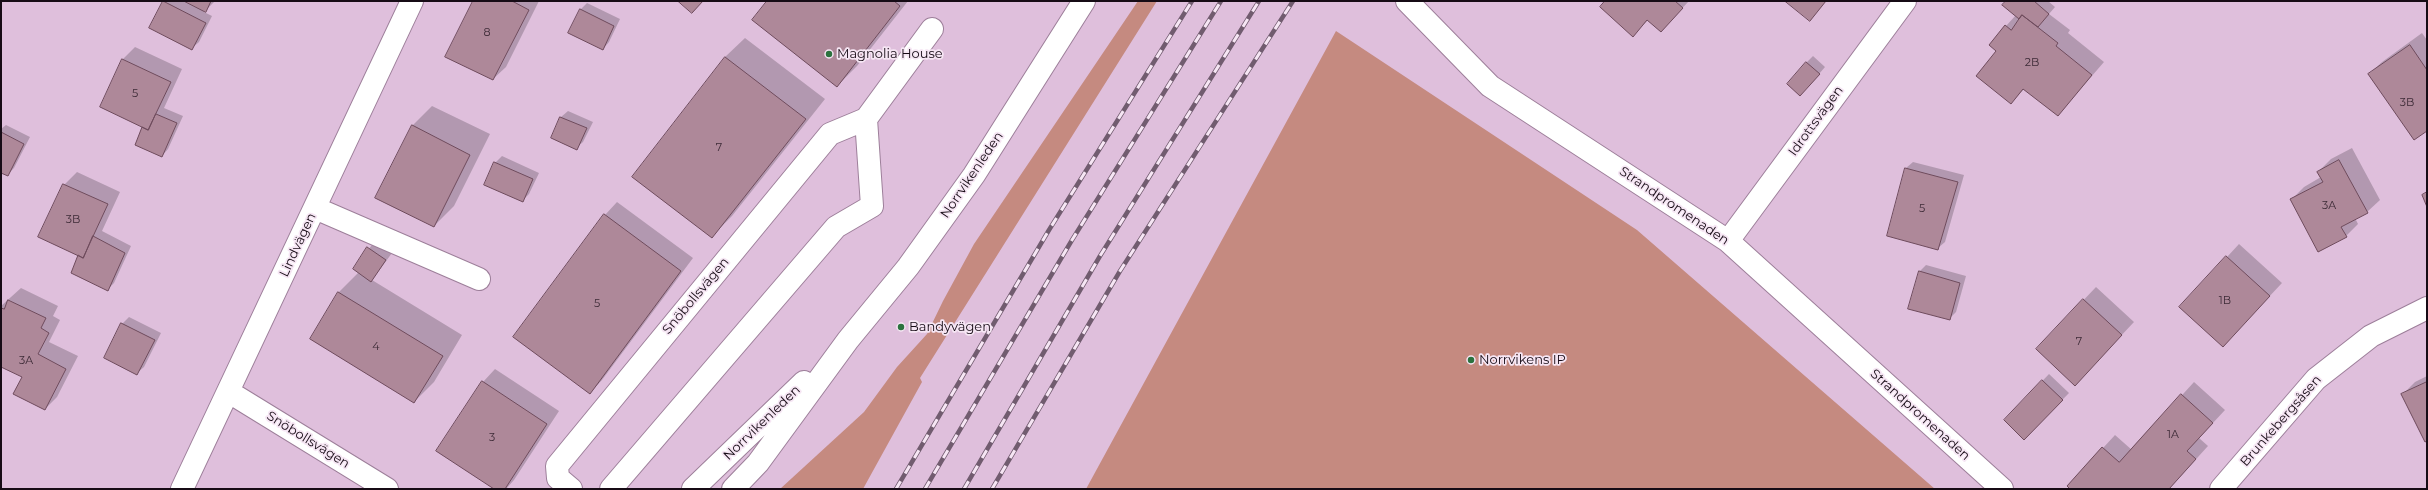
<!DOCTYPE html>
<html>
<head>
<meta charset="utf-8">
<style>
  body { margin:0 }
  #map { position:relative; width:2428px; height:490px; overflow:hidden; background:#dfbfdc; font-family:Montserrat,sans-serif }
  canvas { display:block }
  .frame { position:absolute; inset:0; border:2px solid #160b15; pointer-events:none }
</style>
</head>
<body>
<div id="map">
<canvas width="2428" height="490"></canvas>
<div class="frame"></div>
</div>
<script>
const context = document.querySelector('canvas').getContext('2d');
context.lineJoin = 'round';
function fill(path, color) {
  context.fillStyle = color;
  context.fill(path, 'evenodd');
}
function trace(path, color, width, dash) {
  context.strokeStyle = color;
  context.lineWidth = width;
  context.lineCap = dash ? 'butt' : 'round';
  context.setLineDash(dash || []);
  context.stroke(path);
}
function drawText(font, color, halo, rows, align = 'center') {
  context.font = font + ' Montserrat,sans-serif';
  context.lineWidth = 3.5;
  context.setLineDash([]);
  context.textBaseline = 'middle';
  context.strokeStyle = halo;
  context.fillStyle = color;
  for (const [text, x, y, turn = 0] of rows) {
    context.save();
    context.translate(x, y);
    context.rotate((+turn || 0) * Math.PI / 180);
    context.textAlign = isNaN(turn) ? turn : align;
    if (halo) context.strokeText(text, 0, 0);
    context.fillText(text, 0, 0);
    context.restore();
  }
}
fill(new Path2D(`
  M1138,1H1157L920,378L922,382L863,489H780L864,412L897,367L927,334L943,301L974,244Z
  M1336,31L1637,230L1935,489H1086Z`), '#c58a80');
fill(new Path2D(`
  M215,1L204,12L212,16L199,42L192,48L163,2Z
  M474,1H539L506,67L493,79Z
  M768,1H908L857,66L837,86Z
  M1606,1H1689L1661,31L1648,20L1633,35Z
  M2007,1H2048L2055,7L2049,14L2070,30L2068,33L2104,62L2058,115L2025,88L2011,103L1998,51L2006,26L2016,15Z
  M587,3L620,19L609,42L603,49L580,10Z
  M2422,33L2427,40V130L2369,74L2382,62Z
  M745,38L825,99L732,216L712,236L725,57Z
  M135,47L182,69L164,108L183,116L168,149L162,156L144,127L101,106L123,59Z
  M1813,56L1825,67L1807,88L1806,63Z
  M432,106L490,134L454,206L434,226L412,126Z
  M568,111L593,122L583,142L576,148L552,137L561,117Z
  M6,125L30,137L14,168L7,175L1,171V129Z
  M2352,148L2380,200L2367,212L2355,218L2358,224L2346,236L2292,199L2304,187L2321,177L2318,172L2331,159Z
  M502,156L539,173L529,194L522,201L495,163Z
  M1913,162L1964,175L1945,242L1938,248L1906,168Z
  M77,172L120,192L102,231L131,246L114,283L107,290L79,255L64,185Z
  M617,202L693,258L602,380L590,393L605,215Z
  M375,241L392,253L372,280L462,335L434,382L414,402L311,339L339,292L359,272L354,268Z
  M2239,244L2282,283L2235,333L2181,307Z
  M1926,265L1966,276L1956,312L1949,319L1920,271Z
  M2096,287L2134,322L2087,372L2037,349Z
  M21,288L58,306L53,316L60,320L49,342L78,356L57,397L45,409L23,377L1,366V306Z
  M129,317L161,333L144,367L137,373L122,324Z
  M495,369L559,411L514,480L506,489H496L438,451L483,382Z
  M2049,374L2069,393L2024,439L2005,420Z
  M2427,376V440L2402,395L2415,382Z
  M2194,382L2225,410L2199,438L2208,446L2169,489H2072L2068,486L2115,435L2132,450Z`), '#0003');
const building = new Path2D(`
  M163,1L206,23L192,50L149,28Z
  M184,1H211L206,12Z
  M473,1H512L529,10L493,80L445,57Z
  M678,1H703L692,13Z
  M767,1H894L900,6L837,87L752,20Z
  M1605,1H1675L1683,8L1661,32L1647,20L1633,37L1600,7Z
  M1785,1H1826L1810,21Z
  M2006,1H2034L2049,14L2038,27L2022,15L2019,19L2002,5Z
  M580,9L614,26L603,50L568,33Z
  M2022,15L2058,43L2056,46L2092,75L2058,116L2023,89L2011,104L1976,76L1996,51L1989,45L2005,25L2011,30Z
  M2410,45L2427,70V131L2414,140L2368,74Z
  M725,57L806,119L712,238L632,177Z
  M122,59L171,82L148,130L100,107Z
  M1806,62L1820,74L1800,96L1787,84Z
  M156,114L177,123L162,157L135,145L142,127L148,130Z
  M560,117L587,128L577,150L551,138Z
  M412,125L470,155L434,227L375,198Z
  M1,132L24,144L8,176L1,173Z
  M2339,160L2368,213L2341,227L2347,237L2318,252L2290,199L2323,182L2317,172Z
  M494,162L533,179L523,202L484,185Z
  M1905,168L1958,182L1938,250L1887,236Z
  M63,184L108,204L83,258L38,237Z
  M2427,192V207L2422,195Z
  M604,214L681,271L590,394L513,337Z
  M93,236L125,253L108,291L71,273L78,255L83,258Z
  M367,247L386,260L371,282L353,269Z
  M2226,256L2270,296L2223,347L2179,307Z
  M1919,271L1960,283L1950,320L1908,309Z
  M338,292L443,356L414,403L310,339Z
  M2083,299L2122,335L2075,386L2036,349Z
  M8,300L46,318L41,328L49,333L38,354L66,369L45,410L13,394L22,377L1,367V308L4,309Z
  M121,323L155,340L137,375L104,358Z
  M2042,380L2063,400L2024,440L2004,420Z
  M482,381L547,424L505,489H494L436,451Z
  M2427,382V441L2425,442L2401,394Z
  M2181,394L2213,423L2187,451L2196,459L2169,489H2070L2067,486L2102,447L2119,462Z`);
fill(building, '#ae8899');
trace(building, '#6e4b5c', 1);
const minor = new Path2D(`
  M1407,1L1490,86L1728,241L2002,489
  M315,208L479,279
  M1728,241L1905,1
  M229,392L387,489
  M182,489L412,1
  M571,489L558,478L557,466L830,134L866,119L932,29
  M611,489L836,227L872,206L866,119
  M2221,489L2316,379L2371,336L2427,308`);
const major = new Path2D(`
  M693,489L804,382
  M733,489L758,463L848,340L908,267L974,175L1084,1`);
trace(minor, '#9d7f9a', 24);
trace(major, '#9d7f9a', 24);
trace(minor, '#fff', 22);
trace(major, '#fff', 22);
const rail = new Path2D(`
  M896,489L1049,230L1192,1
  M925,489L1072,240L1221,1
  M964,489L1100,256L1259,1
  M992,489L1120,271L1293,1`);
trace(rail, '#715c6f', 4.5);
trace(rail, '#f6e6f4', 3, [9]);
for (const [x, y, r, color] of [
  [829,54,4,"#2b723e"],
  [901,327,4,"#2b723e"],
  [1471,360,4,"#2b723e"]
]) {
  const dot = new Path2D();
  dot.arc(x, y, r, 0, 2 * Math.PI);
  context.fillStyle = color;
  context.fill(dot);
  trace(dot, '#f6e6f4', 1.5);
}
drawText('11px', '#3c2a36', null, [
  ["8",487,33],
  ["2B",2032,63],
  ["5",135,94],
  ["3B",2407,103],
  ["7",719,148],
  ["3A",2329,206],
  ["5",1922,209],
  ["3B",73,220],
  ["1B",2225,301],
  ["5",597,304],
  ["7",2079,342],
  ["4",376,347],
  ["3A",26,361],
  ["1A",2173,435],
  ["3",492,438]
]);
drawText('13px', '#160b15', '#f6e6f4', [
  ["Magnolia House",837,54],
  ["Bandyvägen",909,327],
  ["Norrvikens IP",1479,360]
], 'left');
drawText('13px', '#160b15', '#f6e6f4', [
  ["Idrottsvägen",1816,121,-54],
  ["Norrvikenleden",972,175,-56],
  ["Strandpromenaden",1674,206,34],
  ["Lindvägen",298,245,-65],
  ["Snöbollsvägen",696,296,-50],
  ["Strandpromenaden",1920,415,42],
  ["Brunkebergsåsen",2281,421,-49],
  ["Norrvikenleden",762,423,-44],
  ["Snöbollsvägen",308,440,32]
]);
</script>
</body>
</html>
